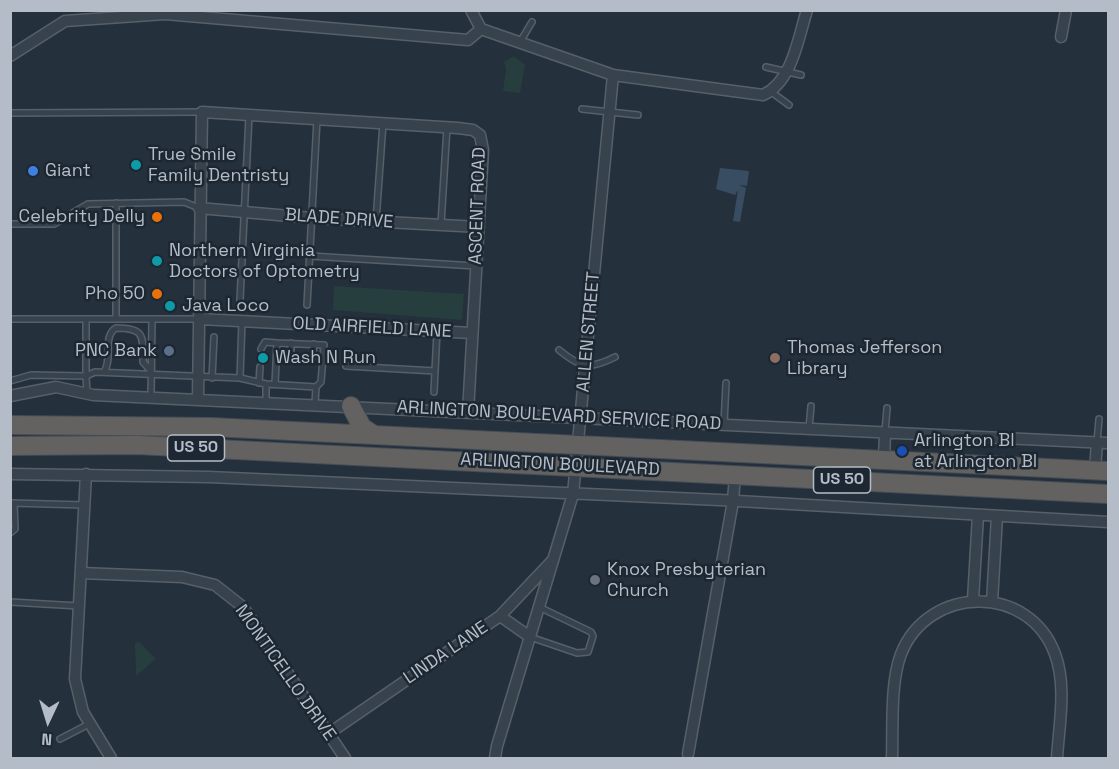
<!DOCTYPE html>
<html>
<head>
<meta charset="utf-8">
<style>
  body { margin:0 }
  #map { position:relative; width:1119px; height:769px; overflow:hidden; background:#24303b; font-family:"Space Grotesk",sans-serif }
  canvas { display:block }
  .frame { position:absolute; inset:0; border:12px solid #b4bdc7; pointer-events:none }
  .north { position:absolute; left:18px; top:691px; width:60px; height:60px; -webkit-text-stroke:4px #1d2731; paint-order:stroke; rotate:184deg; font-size:16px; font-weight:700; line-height:24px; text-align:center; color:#b4bdc7 }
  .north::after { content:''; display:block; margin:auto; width:21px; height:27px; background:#b4bdc7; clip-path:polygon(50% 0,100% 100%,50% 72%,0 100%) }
</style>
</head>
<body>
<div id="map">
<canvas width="1119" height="769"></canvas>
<div class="frame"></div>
<div class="north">N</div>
</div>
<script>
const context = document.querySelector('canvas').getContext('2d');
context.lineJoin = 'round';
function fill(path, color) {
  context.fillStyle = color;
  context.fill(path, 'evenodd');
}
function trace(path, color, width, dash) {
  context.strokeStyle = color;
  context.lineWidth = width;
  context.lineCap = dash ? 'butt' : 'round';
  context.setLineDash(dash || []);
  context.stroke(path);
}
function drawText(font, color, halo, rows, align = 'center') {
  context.font = font + ' "Space Grotesk",sans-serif';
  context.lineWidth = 5;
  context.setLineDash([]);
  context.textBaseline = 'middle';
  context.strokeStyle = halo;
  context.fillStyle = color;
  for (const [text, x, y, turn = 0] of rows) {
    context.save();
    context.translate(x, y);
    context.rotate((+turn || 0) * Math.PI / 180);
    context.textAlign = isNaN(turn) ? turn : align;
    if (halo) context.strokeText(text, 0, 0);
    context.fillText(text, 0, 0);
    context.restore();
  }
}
fill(new Path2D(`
  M514,56L525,65L520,93L503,91L506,69L504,62Z
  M334,286L464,294L462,320L333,310Z
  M139,642L156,659L136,676L135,643Z`), '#273e3e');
fill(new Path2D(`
  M720,168L749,171L747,186L739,185L746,188L740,222L733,221L738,190L735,195L716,189Z`), '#394d62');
const service = new Path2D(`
  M520,42L532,22
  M766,67L801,75
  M770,91L789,105
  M582,109L638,115
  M10,113L202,112
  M376,221L383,123
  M10,224H54L88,204L184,202L199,208
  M441,224L447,127
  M310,256L476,266
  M240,300L249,116
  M307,305L317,119
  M10,319H198
  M116,319V203
  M261,349L265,342L277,343
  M559,350C581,368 589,370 615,357
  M291,356V343
  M313,357L314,344
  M346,366L435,371
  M104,372C113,360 102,336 116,328C145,328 143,336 143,362L151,371
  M212,378L214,337
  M240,378L242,321
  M10,381L31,375L86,376V319
  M259,383L260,367
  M275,384L277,343L324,345L321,382L316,387L315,404
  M434,392L437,331
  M87,393L86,376L95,372L240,378L266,384L316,387
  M151,396L152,319
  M266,402V384
  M724,424L726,383
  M809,428L811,406
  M885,432L887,408
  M1097,442L1099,419
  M10,503L85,505
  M10,533L15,529L14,503
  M10,602L79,606
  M530,637L577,653L588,652L593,636L591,632L539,607
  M60,739L89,724`);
const minor = new Path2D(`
  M471,10L481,29L613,75L763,95C792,82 798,39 807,10
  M1061,37L1066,10
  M10,56L65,21L165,14L468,40L481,29
  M199,208L312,218L479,227
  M200,319L472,333
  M10,396L56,387L93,395L1108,443
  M198,398L202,112L458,128L473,130L480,135L483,150L468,412
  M884,460L885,432
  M1095,470L1097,442
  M10,474L209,477L720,500L1108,522
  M86,474L75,679L83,712L111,758
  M81,573L182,577L215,585L243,607L345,758
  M973,600L978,515
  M992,602L997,516
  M500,616L530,637
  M328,734L500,616L552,561
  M688,754L733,501L735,475
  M495,758L497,746L573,494L613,75
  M892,758C893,728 890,683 901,654C928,585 1029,583 1055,654C1067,686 1059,725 1057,758`);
const trunk = new Path2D(`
  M351,406L362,427L374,435
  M10,425L211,427L1108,471
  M10,446L137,445L1108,494`);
trace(service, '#56606a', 8);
trace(minor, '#56606a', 13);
trace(trunk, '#434d57', 20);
trace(service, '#38424c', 5);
trace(minor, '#38424c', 10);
trace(trunk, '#646260', 18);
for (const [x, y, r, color] of [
  [136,165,6,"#0f9aa8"],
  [33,171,6,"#3f7fe0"],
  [157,217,6,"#e8710a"],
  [157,261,6,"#0f9aa8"],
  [157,294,6,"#e8710a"],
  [170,306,6,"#0f9aa8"],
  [169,351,6,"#5c6f8a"],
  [263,358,6,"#0f9aa8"],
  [775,358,6,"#8d6e63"],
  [902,451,6,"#1a4fb4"],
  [595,580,6,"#6b7280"]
]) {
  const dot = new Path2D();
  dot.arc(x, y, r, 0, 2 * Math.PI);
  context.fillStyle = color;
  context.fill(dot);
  trace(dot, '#1d2731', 2);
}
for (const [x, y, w] of [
  [196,448,57],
  [842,480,57]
]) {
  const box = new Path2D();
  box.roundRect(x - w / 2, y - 13, w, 26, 4.5);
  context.fillStyle = '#1d2731';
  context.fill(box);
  trace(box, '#b4bdc7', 1.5);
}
drawText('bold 16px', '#b4bdc7', null, [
  ["US 50",196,448],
  ["US 50",842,480]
]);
drawText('18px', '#b4bdc7', '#1d2731', [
  ["True Smile",148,155],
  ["Family Dentristy",148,176],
  ["Giant",45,171],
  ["Celebrity Delly",145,217,"right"],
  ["Northern Virginia",169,251],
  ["Doctors of Optometry",169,272],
  ["Pho 50",145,294,"right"],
  ["Java Loco",182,306],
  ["Thomas Jefferson",787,348],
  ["Library",787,369],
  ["PNC Bank",157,351,"right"],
  ["Wash N Run",275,358],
  ["Arlington Bl",914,441],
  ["at Arlington Bl",914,462],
  ["Knox Presbyterian",607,570],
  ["Church",607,591]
], 'left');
drawText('18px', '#b4bdc7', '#1d2731', [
  ["ASCENT ROAD",478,206,-88],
  ["BLADE DRIVE",339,219,4],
  ["OLD AIRFIELD LANE",372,328,3],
  ["ALLEN STREET",589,332,-85],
  ["ARLINGTON BOULEVARD SERVICE ROAD",559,416,3],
  ["ARLINGTON BOULEVARD",560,465,3],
  ["LINDA LANE",446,653,-34],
  ["MONTICELLO DRIVE",285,673,55]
]);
</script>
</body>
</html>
